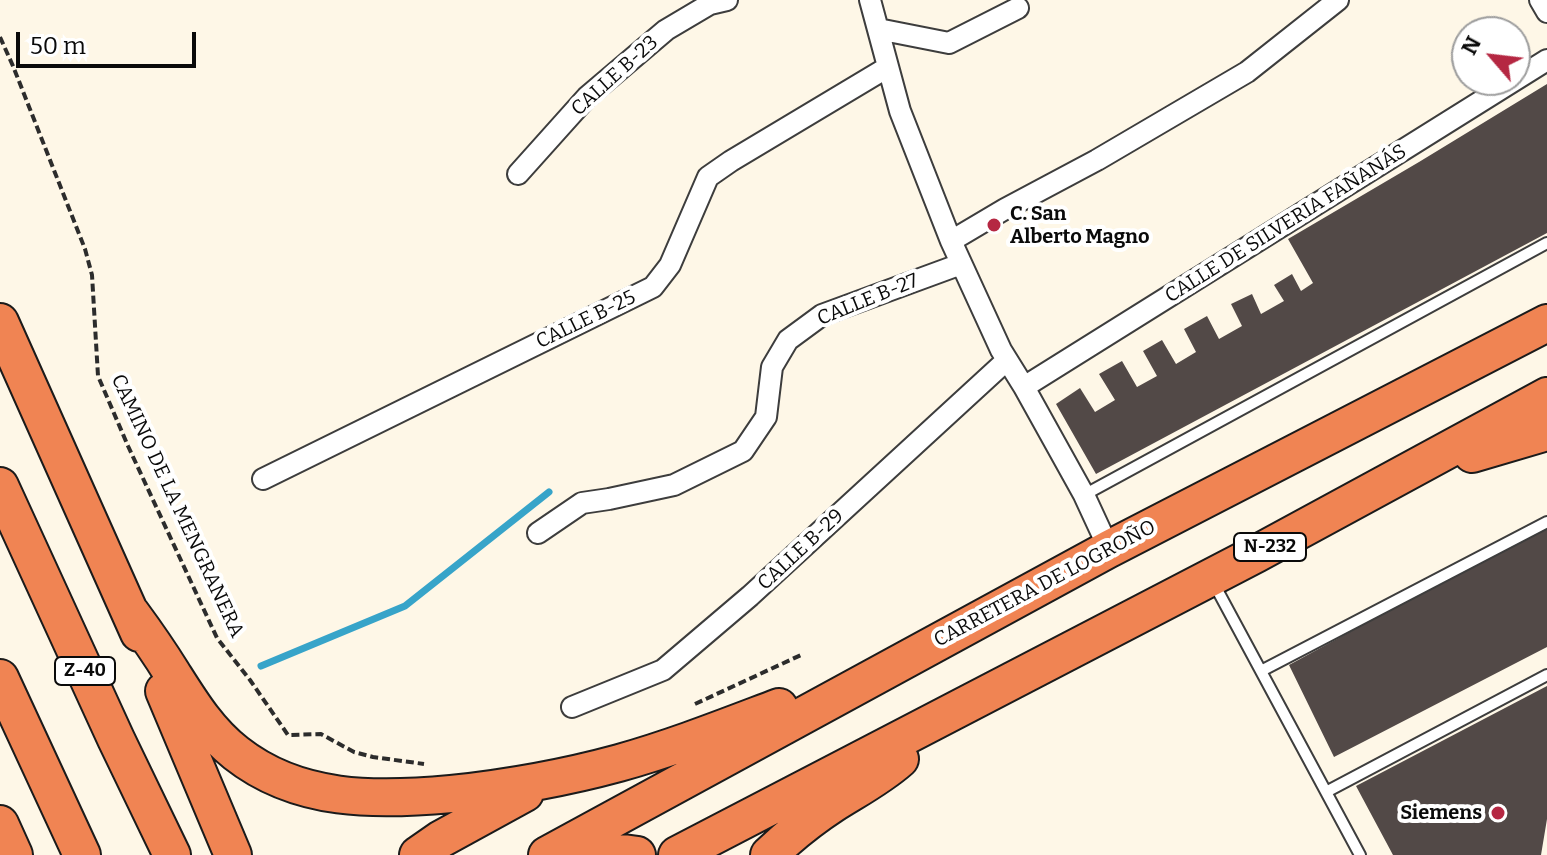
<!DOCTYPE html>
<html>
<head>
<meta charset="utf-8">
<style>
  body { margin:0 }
  #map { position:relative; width:1547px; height:855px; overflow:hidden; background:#fef7e7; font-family:Bitter,serif }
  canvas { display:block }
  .north { position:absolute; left:1451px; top:16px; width:80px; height:80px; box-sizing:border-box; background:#fff; border:2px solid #9d9d9d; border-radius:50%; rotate:298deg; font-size:22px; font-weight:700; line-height:32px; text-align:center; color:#0a0a0a }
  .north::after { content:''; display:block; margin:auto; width:28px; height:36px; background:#b52742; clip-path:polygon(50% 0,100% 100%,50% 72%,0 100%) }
  .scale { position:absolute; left:16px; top:32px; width:180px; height:36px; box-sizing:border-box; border:4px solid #0a0a0a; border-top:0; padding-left:10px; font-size:24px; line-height:28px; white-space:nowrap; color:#0a0a0a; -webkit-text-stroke:6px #fff; paint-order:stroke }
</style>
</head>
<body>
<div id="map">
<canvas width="1547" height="855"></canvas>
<div class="north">N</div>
<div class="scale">50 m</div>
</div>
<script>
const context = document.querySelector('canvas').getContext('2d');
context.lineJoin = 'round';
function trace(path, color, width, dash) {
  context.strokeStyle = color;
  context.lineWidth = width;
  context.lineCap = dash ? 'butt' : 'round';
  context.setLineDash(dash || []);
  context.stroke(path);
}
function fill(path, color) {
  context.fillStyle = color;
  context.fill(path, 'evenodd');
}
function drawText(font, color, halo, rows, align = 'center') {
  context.font = font + ' Bitter,serif';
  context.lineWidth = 8;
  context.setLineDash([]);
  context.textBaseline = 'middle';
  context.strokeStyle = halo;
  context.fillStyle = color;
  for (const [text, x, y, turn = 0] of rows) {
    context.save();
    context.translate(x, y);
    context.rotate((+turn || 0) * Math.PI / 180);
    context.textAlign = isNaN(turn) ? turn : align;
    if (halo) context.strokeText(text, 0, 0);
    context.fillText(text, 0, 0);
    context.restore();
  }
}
trace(new Path2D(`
  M261,666L405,606L549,492`), '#37a4c9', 7);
fill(new Path2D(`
  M1547,84V233L1096,474L1056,404L1080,388L1095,412L1115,400L1099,374L1122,361L1137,387L1157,376L1143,351L1162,340L1176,364L1196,352L1184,329L1207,316L1219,339L1242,326L1231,304L1252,294L1261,314L1284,301L1274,285L1292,274L1301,291L1313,283L1288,239L1419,162Z
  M1547,527V647L1334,757L1289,665L1541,528Z
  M1547,686V819L1541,855H1393L1356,786Z`), '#524947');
const lane = new Path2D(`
  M1084,495L1547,243
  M1213,582L1360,855
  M1261,671L1547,522
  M1326,792L1547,675`);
const street = new Path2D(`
  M870,0L900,111L951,241L1001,350L1024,387L1084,495L1109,549
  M1540,0L1547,12
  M878,29L949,43L1018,8
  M518,174L587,97L666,30L710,4L727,0
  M951,241L1005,209L1097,160L1247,72L1338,0
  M1024,387L1547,60
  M263,479L653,287L670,265L708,177L731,161L888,67
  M538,533L582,503L609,499L674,485L743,451L766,417L772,367L788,340L822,315L961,264
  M572,707L663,670L750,596L1007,360`);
const highway = new Path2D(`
  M0,322L139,633
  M1472,454L1547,432
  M0,486L116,739L172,855
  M131,613C145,632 159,652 172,673C191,703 208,731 236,753C298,802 376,801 451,794C507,788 564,778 619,763C673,748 726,727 779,707
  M0,678L82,855
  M164,691L233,855
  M0,824L14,855
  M418,855L441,839L525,793
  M547,855L1109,549L1547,323
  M576,855C597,854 616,851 637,855
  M677,855L1256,554L1547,396
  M769,855C789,836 810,819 833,804C855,790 880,777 900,759`);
trace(lane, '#3d3d3d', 14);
trace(street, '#3d3d3d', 24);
trace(highway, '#1b1b1b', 40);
trace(new Path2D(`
  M0,37L13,66L85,249L92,275L98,376L128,446L217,638L250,680L288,735L321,734L354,752L373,757L424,764
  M695,704L801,655`), '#2c2c2c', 4, [8, 4]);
trace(lane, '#fff', 10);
trace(street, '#fff', 20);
trace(highway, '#f08453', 36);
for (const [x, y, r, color] of [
  [994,225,8,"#b52742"],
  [1498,813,8,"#b52742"]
]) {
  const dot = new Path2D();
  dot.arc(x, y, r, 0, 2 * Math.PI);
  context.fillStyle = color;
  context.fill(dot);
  trace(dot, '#fff', 3);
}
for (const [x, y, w] of [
  [1270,547,72],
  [85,671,60]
]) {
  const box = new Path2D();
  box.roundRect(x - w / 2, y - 14, w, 28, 6);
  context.fillStyle = '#fff';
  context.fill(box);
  trace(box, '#0a0a0a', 2);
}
drawText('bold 18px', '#0a0a0a', null, [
  ["N-232",1270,547],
  ["Z-40",85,671]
]);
drawText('20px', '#0a0a0a', '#fff', [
  ["CALLE B-23",615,76,-42],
  ["CALLE DE SILVERIA FAÑANÁS",1286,224,-32],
  ["CALLE B-27",868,300,-22],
  ["CALLE B-25",586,320,-26],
  ["CAMINO DE LA MENGRANERA",177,506,65],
  ["CALLE B-29",801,550,-43],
  ["CARRETERA DE LOGROÑO",1045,584,-28]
]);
drawText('bold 20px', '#0a0a0a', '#fff', [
  ["C. San",1010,214],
  ["Alberto Magno",1010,237],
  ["Siemens",1482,813,"right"]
], 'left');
</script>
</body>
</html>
